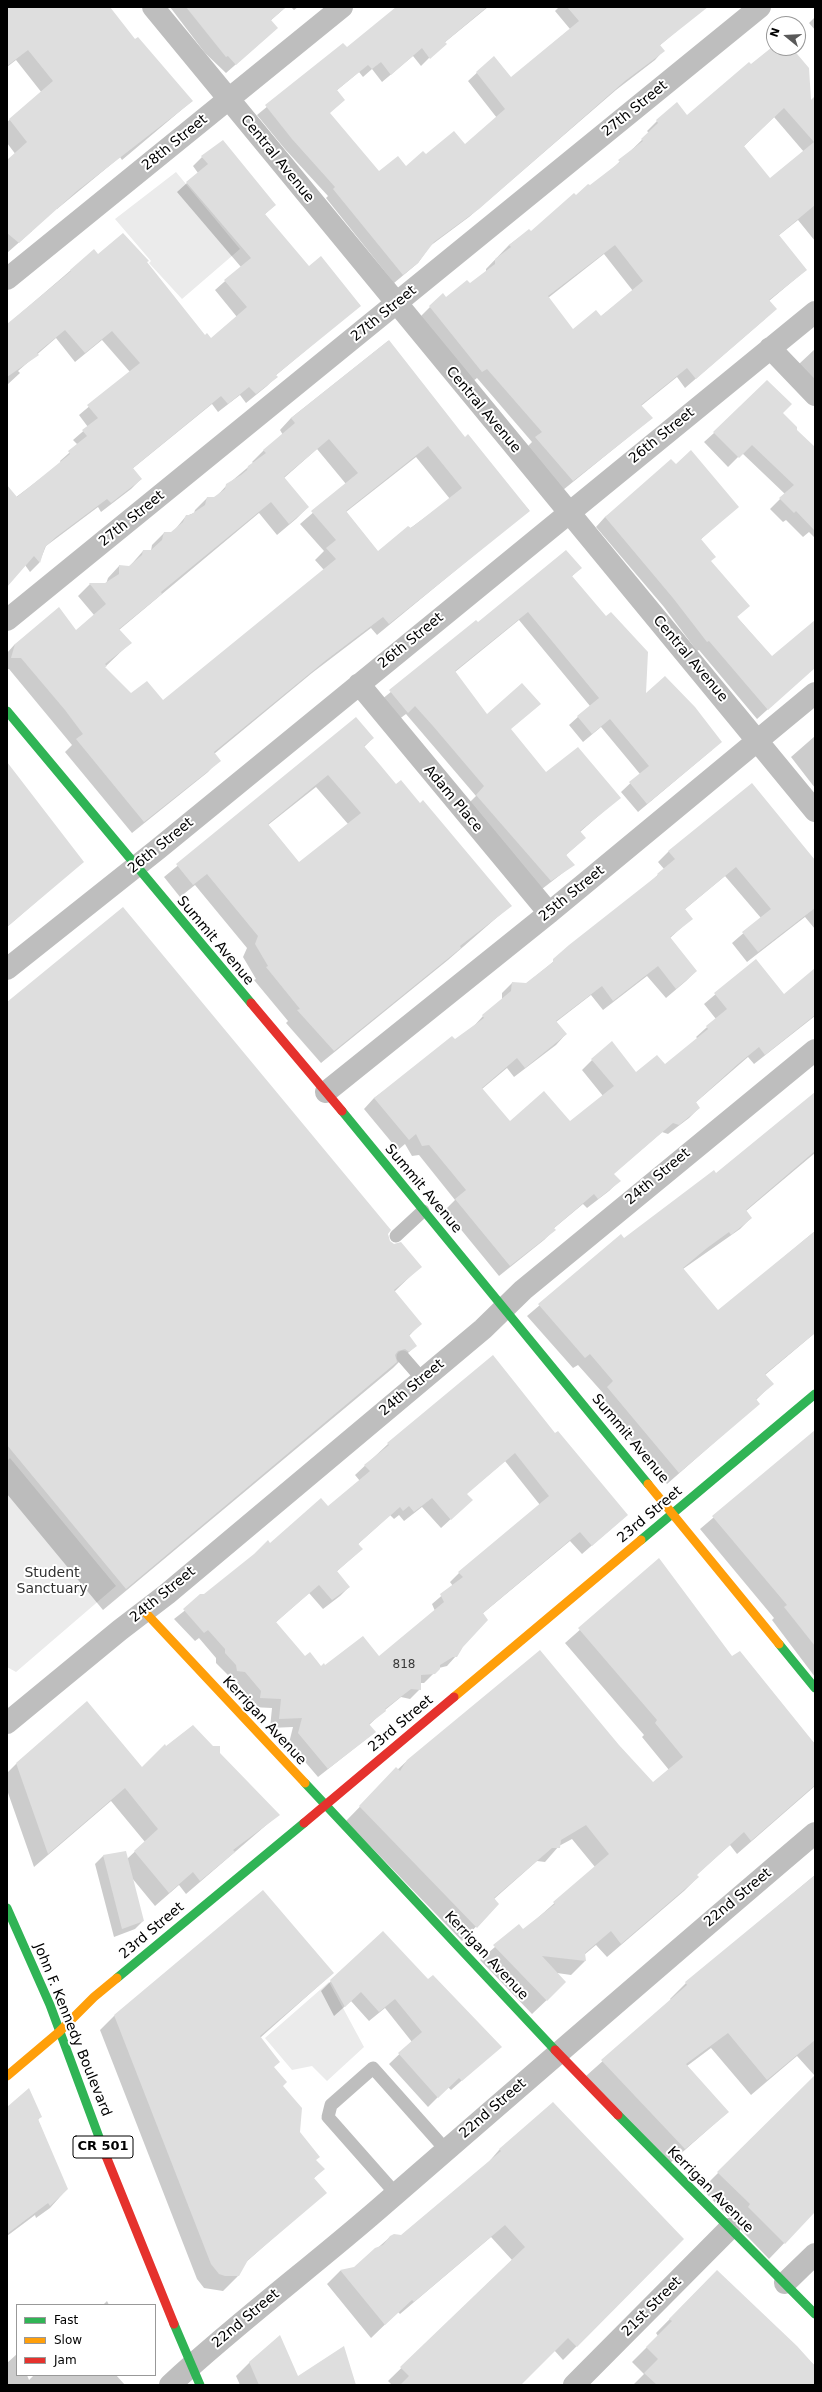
<!DOCTYPE html>
<html>
<head>
<meta charset="utf-8">
<style>
  body { margin:0 }
  #map { position:relative; width:822px; height:2392px; overflow:hidden; background:#fff; font-family:"DejaVu Sans",sans-serif }
  canvas { display:block }
  .frame { position:absolute; inset:0; border:8px solid #000; pointer-events:none }
  .legend { position:absolute; left:16px; top:2304px; width:140px; height:72px; box-sizing:border-box; background:#fff; border:1px solid #999; margin:0; padding:5px 7px; list-style:none; font-size:12px; color:#000 }
  .legend li { display:flex; align-items:center; gap:8px; height:20px }
  .legend b { width:20px; border:1px solid #999 }
  .north { position:absolute; left:766px; top:16px; width:40px; height:40px; box-sizing:border-box; background:#fff; border:1px solid #999; border-radius:50%; rotate:288deg; font-size:11px; font-weight:700; line-height:16px; text-align:center; color:#000 }
  .north::after { content:''; display:block; margin:auto; width:14px; height:18px; background:#595959; clip-path:polygon(50% 0,100% 100%,50% 72%,0 100%) }
</style>
</head>
<body>
<div id="map">
<canvas width="822" height="2392"></canvas>
<div class="frame"></div>
<ul class="legend">
<li><b style="height:5px;background:#30b455"></b>Fast</li>
<li><b style="height:5px;background:#ff9f0a"></b>Slow</li>
<li><b style="height:5px;background:#e5322d"></b>Jam</li>
</ul>
<div class="north">N</div>
</div>
<script>
const context = document.querySelector('canvas').getContext('2d');
context.lineJoin = 'round';
function fill(path, color) {
  context.fillStyle = color;
  context.fill(path, 'evenodd');
}
function trace(path, color, width, dash) {
  context.strokeStyle = color;
  context.lineWidth = width;
  context.lineCap = dash ? 'butt' : 'round';
  context.setLineDash(dash || []);
  context.stroke(path);
}
function drawText(font, color, halo, rows, align = 'center') {
  context.font = font + ' "DejaVu Sans",sans-serif';
  context.lineWidth = 4;
  context.setLineDash([]);
  context.textBaseline = 'middle';
  context.strokeStyle = halo;
  context.fillStyle = color;
  for (const [text, x, y, turn = 0] of rows) {
    context.save();
    context.translate(x, y);
    context.rotate((+turn || 0) * Math.PI / 180);
    context.textAlign = isNaN(turn) ? turn : align;
    if (halo) context.strokeText(text, 0, 0);
    context.fillText(text, 0, 0);
    context.restore();
  }
}
fill(new Path2D(`
  M176,172L240,249L182,299L149,263L151,261L115,219Z
  M10,1458L116,1586L16,1672L7,1667V1461Z
  M329,1982L364,2047L327,2081L312,2066L292,2070L265,2038Z`), '#ebebeb');
fill(new Path2D(`
  M7,7H109L135,41L192,101L122,160L120,157L57,209L7,143V122L42,93L16,60L7,67Z
  M170,7H286L270,21L267,37L226,73L205,53Z
  M291,7H298L294,10Z
  M397,7H488L444,43L421,66L413,56L382,82L372,69L363,77L359,72L336,91L344,100L329,113L379,172L406,168L425,155L465,145L497,118L468,81L494,57L511,78L570,29L555,11L559,7H701L703,9L659,46L663,51L655,60L616,90L469,217L430,246L418,263L394,283L326,198L328,196L284,148L257,115L343,44L347,48Z
  M815,17V30L809,23Z
  M774,46L791,48L810,102L815,98V241L798,220L778,236L806,270L769,301L765,319L685,388L677,377L641,406L652,418L563,490L526,448L532,442L477,378L472,382L420,317L442,295L445,298L470,285L486,272V269L509,245L529,230L531,232L610,171L649,133L647,131L657,121L687,117ZM774,117L804,152L770,180L743,147ZM604,254L633,291L600,317L573,331L548,298Z
  M202,157L275,205L264,215L309,267L360,305L275,376L276,377L267,386L246,403L240,395L218,412L212,404L132,469L141,479L131,489L101,512L98,507L46,546L39,563L30,572L25,565L7,582V504L61,463L60,461L78,445L73,440L88,427L79,415L130,372L102,340L75,362L56,338L18,371L20,373L7,385V325L71,270L98,256L146,262L205,336L211,339L237,317L215,290L241,267L177,192L198,173L193,166Z
  M7,174L32,231L7,253Z
  M388,341L465,438L529,510L377,635L371,628L312,673L214,754L219,760L208,772L132,833L65,752L72,745L9,669H7V653L15,644L75,632L94,615L78,596L90,584H106L108,578L119,566L129,567L143,551H151L152,545L164,533L173,532L186,516L194,513L195,510L207,498L214,499L227,485L253,463L252,462L264,450L283,435L280,430L291,418ZM317,449L346,484L300,524L324,551L315,560L324,570L163,702L131,695L104,668L130,643L119,630L259,513L277,535L296,519L308,507L284,478ZM416,457L450,499L378,552L346,512Z
  M815,349V380L799,364Z
  M781,413L796,431L815,448V538L809,532L803,537L786,520L783,522L770,509L785,494L742,453L728,467L704,442L714,433Z
  M676,466L737,507L700,540L737,617L772,657L815,621V667L757,719L699,650L697,651L664,607L596,527L605,517Z
  M581,568L571,577L645,695L712,750L638,812L621,792L640,774L601,727L583,742L569,725L590,706L519,620L455,672L487,716L510,730L546,773L619,798L580,832L585,838L566,855L573,865L542,889L468,804L476,796L406,714L398,720L381,700L476,622L478,623Z
  M356,718L373,738L364,747L396,785L510,906L448,960L321,1063L286,1023L288,1021L254,980L256,979L243,957L247,948L195,885L180,897L164,877ZM316,787L348,824L299,863L268,825Z
  M815,736V788L791,757Z
  M7,767L82,862L7,927Z
  M669,851L815,862V929L805,917L747,962L732,943L761,918L725,876L684,910L691,919L670,938L696,971L686,981L666,998L647,976L603,1010L591,995L556,1022L566,1034L556,1045L514,1077L507,1068L482,1089L510,1123H570L603,1096L582,1070L592,1060L636,1073L665,1066L698,1039L696,1037L716,1019L704,1004L756,960L784,996L815,969V1016L754,1064L748,1057L695,1103L699,1108L689,1118L668,1134L662,1132L613,1174L619,1181L609,1191L587,1208L583,1204L553,1229L554,1230L544,1240L499,1276L445,1210L455,1200L419,1155L412,1156L405,1144L398,1150L364,1109L374,1098L473,1027L483,1016L502,1000V993L512,983L526,984L647,885L664,869L658,862Z
  M7,1003L387,1234L389,1242L420,1267L394,1292L420,1324L409,1336L415,1346L393,1368L103,1610L7,1494Z
  M815,1093V1153L746,1211L751,1218L740,1229L683,1269L718,1312L815,1231V1333L765,1375L772,1384L756,1400L758,1404L667,1484L597,1399L603,1393L578,1365L573,1368L527,1316L621,1236L624,1239L716,1174Z
  M815,1431V1677L772,1620L774,1618L700,1529Z
  M555,1434L627,1515L582,1554L570,1541L482,1614L456,1656L447,1666L439,1668L424,1683H420V1689L410,1699L401,1697L385,1710L369,1725L375,1732L318,1777L289,1743L293,1727L270,1728L272,1708L251,1707L252,1701L236,1681L228,1680V1675L216,1663V1658L199,1638L195,1641L174,1619L270,1544L328,1508L360,1481L355,1475L388,1444ZM505,1461L540,1505L459,1573L450,1582L453,1586L432,1604L435,1611L379,1657L321,1667L304,1657L275,1623L309,1593L323,1609L340,1596L349,1587L336,1572L362,1549L358,1544L390,1515L394,1519L399,1515L404,1521L422,1507L441,1528L462,1509L466,1494Z
  M659,1560L732,1658L815,1744V1786L737,1854L730,1845L696,1875L698,1877L684,1891L607,1957L596,1945L584,1955L585,1961L571,1975L557,1973L551,1996L532,2014L480,1960L519,1926L523,1931L595,1867L572,1839L559,1846L545,1862L537,1861L494,1899L498,1904L462,1941L346,1821L383,1783L408,1760L618,1746L653,1783L669,1770L642,1737L644,1735L565,1643Z
  M166,1747L219,1753L278,1815L186,1894L179,1885L155,1906L132,1878L143,1921L135,1929L114,1937L95,1864L103,1856L127,1859L145,1842L111,1801L34,1867L7,1790V1773L16,1764L142,1768Z
  M815,1875V2076L797,2056L751,2095L711,2048L687,2066L728,2112L669,2164L586,2076L671,2000L670,1999L686,1983Z
  M333,1973L260,2038L282,2086L299,2133L315,2160L323,2169L313,2179L325,2192L245,2263L238,2276L223,2291L204,2288L197,2279L100,2030L114,2016Z
  M428,1980L500,2047L451,2090L448,2087L428,2107L389,2064L412,2042L385,2008L369,2021L351,2001L334,2016L321,1991L331,1981Z
  M815,2076V2211L769,2259L702,2189Z
  M553,2104L683,2239L563,2360L554,2350L520,2385H392L388,2381L512,2260L491,2237L400,2314L398,2312L371,2338L327,2284L340,2271L355,2268L390,2237L401,2236L487,2164L499,2150Z
  M7,2109L41,2116L38,2120L67,2189L50,2208L36,2218L35,2215L7,2236Z
  M717,2271L815,2366V2385H633L644,2374L632,2362L658,2336L656,2333Z
  M107,2301L109,2305H103Z
  M17,2354V2375H27L29,2380L34,2375H116L125,2385H7V2363Z
  M250,2362L297,2378L355,2385H240L236,2376Z`), '#0003');
fill(new Path2D(`
  M7,7H110L135,39L138,37L193,101L77,191L19,243L7,233V160L27,142L9,119L53,81L28,50L7,66Z
  M186,7H286L271,20L278,28L236,65L228,56L226,57Z
  M396,7H487L445,42L447,44L430,59L422,48L391,75L381,62L372,69L368,65L337,90L345,100L330,113L379,171L398,156L406,166L423,151L426,154L454,131L465,144L505,109L476,72L494,56L511,77L579,21L567,7H708L660,45L665,51L625,81L479,209L434,242L418,263L403,275L333,189L335,187L292,139L265,105L343,43L347,47Z
  M771,48H792L809,68L811,100L815,96V205L779,235L807,270L769,300L777,309L696,379L687,368L641,405L653,418L573,481L535,437L542,432L487,369L482,372L429,306L443,293L446,297L467,280L470,283L495,264V259L511,247L509,245L529,229L531,231L574,193L576,195L588,184L590,185L620,162L618,160L643,141L641,139L658,123L656,120L677,102L687,115L749,62L751,64ZM784,108L814,142L770,178L744,146ZM615,245L643,281L601,316L596,310L573,329L548,296Z
  M223,140L276,205L265,214L309,266L321,256L361,306L276,375L278,377L256,394L249,387L228,404L221,396L133,468L142,479L111,503L107,499L56,537L45,547L40,563L34,556L7,587V485L17,497L70,454L68,451L87,436L82,430L98,418L87,405L140,363L112,331L85,353L65,330L37,353L39,355L7,377V324L71,271L70,270L94,249L98,254L123,233L149,261L147,262L205,335L207,333L211,338L247,307L224,280L251,258L186,182L208,164L201,156Z
  M389,340L465,437L468,434L530,511L389,624L383,617L325,661L214,752L221,761L144,822L76,739L83,734L65,710L21,658H11L15,644L59,607L76,630L106,604L89,583H105L119,574V565L129,566L142,555L143,550H151L162,540L164,532H171L183,522L186,515H190L205,505L207,497H214L225,489L226,484L241,475L247,470L248,466L266,453L263,450L295,423L291,418ZM329,439L358,473L311,511L336,540L326,548L336,559L163,700L147,681L131,693L105,667L107,666L105,664L132,643L119,629L162,594L161,592L271,502L289,524L309,507L284,477ZM428,446L462,488L411,528L408,526L378,551L346,511Z
  M767,380L792,404L783,413L797,427V430L815,447V531L796,511L794,513L779,498L794,485L752,445L739,458L713,432Z
  M691,450L739,507L701,539L716,557L711,561L750,606L737,617L772,656L815,620V668L768,710L709,641L707,642L673,598L605,517L671,459L676,464Z
  M566,550L582,568L572,576L606,616L611,612L648,652L646,693L665,676L695,707L722,742L647,804L629,782L649,766L610,719L592,734L577,716L599,698L528,612L455,671L487,714L522,683L541,704L511,729L546,772L578,747L621,798L580,831L586,838L566,855L575,865L551,881L476,795L484,786L433,726L415,706L408,713L389,690L476,620L478,622Z
  M356,717L374,738L364,746L381,766L396,784L401,780L420,803L423,800L512,906L460,946L461,948L334,1051L297,1010L300,1009L266,967L268,966L255,944L258,936L207,874L193,885L176,864ZM328,775L361,813L299,862L268,824Z
  M7,762L84,862L7,927Z
  M752,783L815,860V908L758,952L742,932L771,909L736,867L685,909L693,919L670,937L697,971L676,989L658,966L613,1001L602,986L556,1021L567,1034L525,1068L517,1058L482,1088L510,1121L544,1091L570,1121L614,1086L591,1059L612,1041L636,1072L657,1055L665,1064L708,1029L706,1026L727,1009L714,993L756,959L784,994L815,968V1015L765,1055L759,1047L738,1064L696,1102L700,1108L679,1125L673,1123L614,1174L621,1181L598,1199L594,1194L554,1228L556,1230L510,1266L455,1199L466,1190L429,1145L422,1146L416,1134L409,1140L374,1098L452,1036L455,1039L484,1018L482,1015L511,991L512,982L526,983L553,962V959L569,945L658,875L657,874L675,859L668,851Z
  M123,907L391,1230L388,1234L390,1241L394,1244L401,1242L422,1267L394,1290L422,1324L409,1335L417,1346L409,1352L405,1349L398,1351L395,1355L397,1362L126,1589L7,1445V1002Z
  M815,1092V1151L746,1210L752,1218L731,1235L729,1232L707,1248L683,1268L718,1310L815,1231V1333L765,1374L774,1384L756,1399L760,1404L679,1473L607,1387L613,1381L590,1354L585,1358L538,1304L621,1234L624,1238L714,1170L716,1173Z
  M493,1355L555,1433L558,1431L628,1515L592,1546L580,1532L557,1551L483,1613L488,1620L463,1647L457,1657H453L440,1665V1669L435,1674L421,1675V1690L411,1689L385,1709L386,1711L369,1724L376,1732L328,1769L298,1733L302,1718L279,1719L281,1699L260,1698L261,1691L245,1672L237,1671L236,1665L225,1653V1649L208,1630L204,1633L183,1609L200,1594H204L254,1554L268,1540L270,1543L321,1498L328,1506L370,1471L364,1465L389,1445L387,1443ZM515,1453L549,1496L458,1572L463,1577L440,1594L444,1602L379,1656L363,1636L325,1665L324,1663L321,1666L310,1652L305,1656L276,1622L319,1585L332,1600L350,1587L337,1571L363,1549L358,1544L400,1507L403,1511L409,1506L414,1512L432,1498L451,1520L473,1500L467,1494Z
  M815,1430V1646L784,1607L787,1605L712,1516Z
  M659,1558L732,1656L740,1651L815,1744V1785L751,1841L744,1832L697,1875L699,1877L621,1944L611,1931L585,1953L586,1961L542,1956L566,1982L547,2001L493,1945L519,1924L523,1929L555,1904L553,1902L609,1854L586,1825L561,1840L560,1848H552L494,1898L499,1904L477,1928L359,1806L396,1767L400,1771L407,1760L540,1650L619,1745L653,1782L683,1757L655,1723L657,1720L578,1628Z
  M87,1701L142,1767L165,1744L166,1746L193,1725L213,1746H220V1753L280,1815L233,1850L235,1852L200,1881L193,1872L169,1893L134,1851L158,1829L125,1788L48,1854L16,1763Z
  M126,1851L144,1921L122,1929L103,1855Z
  M815,1875V2040L767,2080L728,2033L686,2064L729,2112L685,2149L601,2060L687,1985L685,1982Z
  M263,1890L334,1973L260,2036L280,2062L274,2067L287,2082L283,2086L302,2108L300,2132L320,2157L316,2160L325,2169L314,2178L327,2193L248,2260L239,2276H225L219,2274L211,2264L114,2015Z
  M383,1931L428,1979L433,1975L502,2047L462,2081L459,2078L438,2098L398,2053L422,2032L395,1999L379,2012L361,1992L345,2007L330,1980Z
  M815,2075V2212L785,2244L748,2207L750,2204L717,2172Z
  M29,2088L42,2117L38,2119L68,2189L50,2206L48,2203L7,2234V2107Z
  M553,2102L684,2239L577,2347L568,2338L521,2385H400L409,2376L400,2367L525,2247L505,2225L414,2302L412,2300L385,2325L340,2270L354,2267L375,2248L383,2245L390,2236L394,2234L401,2235L501,2151L499,2149Z
  M717,2270L797,2346L815,2366V2385H657L644,2373L658,2359L646,2347L672,2321L669,2319Z
  M280,2335L298,2376L344,2346L356,2385H259L249,2362Z`), '#dedede');
trace(new Path2D(`
  M396,1236L423,1211
  M403,1357L423,1380
  M396,2194L328,2117L331,2105L373,2068L446,2150`), '#bebebe', 13);
trace(new Path2D(`
  M153,7L815,811
  M7,279L342,7
  M770,348L815,395
  M7,620L760,7
  M359,684L549,913
  M7,969L158,849L815,312
  M326,1092L549,913L815,693
  M7,1723L120,1630L167,1594L483,1329L523,1290L815,1050
  M785,2283L815,2254
  M170,2385C238,2322 312,2267 382,2206C526,2081 670,1956 815,1833
  M574,2385L729,2229`), '#bebebe', 22);
trace(new Path2D(`
  M7,711L251,1003
  M342,1111L648,1484
  M641,1540L815,1394
  M779,1644L815,1688
  M305,1783L555,2050
  M7,1908L50,2005L106,2156
  M117,1978L304,1823
  M618,2115L815,2314
  M174,2324L200,2385`), '#30b455', 9);
trace(new Path2D(`
  M648,1484L779,1644
  M144,1611L305,1783
  M454,1697L641,1540
  M7,2076L59,2032L94,1997L117,1978`), '#ff9f0a', 9);
trace(new Path2D(`
  M251,1003L342,1111
  M304,1823L454,1697
  M555,2050L618,2115
  M106,2156L174,2324`), '#e5322d', 9);
drawText('12px', '#383838', null, [
  ["818",404,1665]
]);
for (const [x, y, w] of [
  [103,2147,60]
]) {
  const box = new Path2D();
  box.roundRect(x - w / 2, y - 11, w, 22, 3);
  context.fillStyle = '#fff';
  context.fill(box);
  trace(box, '#000', 1);
}
drawText('bold 13px', '#000', null, [
  ["CR 501",103,2147]
]);
drawText('14px', '#000', '#fff', [
  ["27th Street",635,109,-39],
  ["28th Street",175,143,-39],
  ["Central Avenue",277,159,51],
  ["27th Street",384,314,-39],
  ["Central Avenue",483,410,50],
  ["26th Street",662,436,-39],
  ["27th Street",132,519,-39],
  ["26th Street",411,641,-39],
  ["Central Avenue",690,659,50],
  ["Adam Place",453,799,50],
  ["26th Street",161,846,-39],
  ["25th Street",572,894,-39],
  ["Summit Avenue",215,941,50],
  ["24th Street",658,1177,-40],
  ["Summit Avenue",423,1189,50],
  ["24th Street",412,1388,-40],
  ["Summit Avenue",630,1439,50],
  ["23rd Street",650,1515,-40],
  ["24th Street",163,1595,-39],
  ["Kerrigan Avenue",264,1721,47],
  ["23rd Street",401,1724,-40],
  ["22nd Street",738,1898,-40],
  ["23rd Street",152,1931,-40],
  ["Kerrigan Avenue",486,1956,47],
  ["John F. Kennedy Boulevard",72,2030,68],
  ["22nd Street",493,2109,-41],
  ["Kerrigan Avenue",710,2190,45],
  ["21st Street",652,2307,-45],
  ["22nd Street",246,2319,-40]
]);
drawText('14px', '#313131', '#fff', [
  ["Student",52,1573],
  ["Sanctuary",52,1589]
]);
</script>
</body>
</html>
